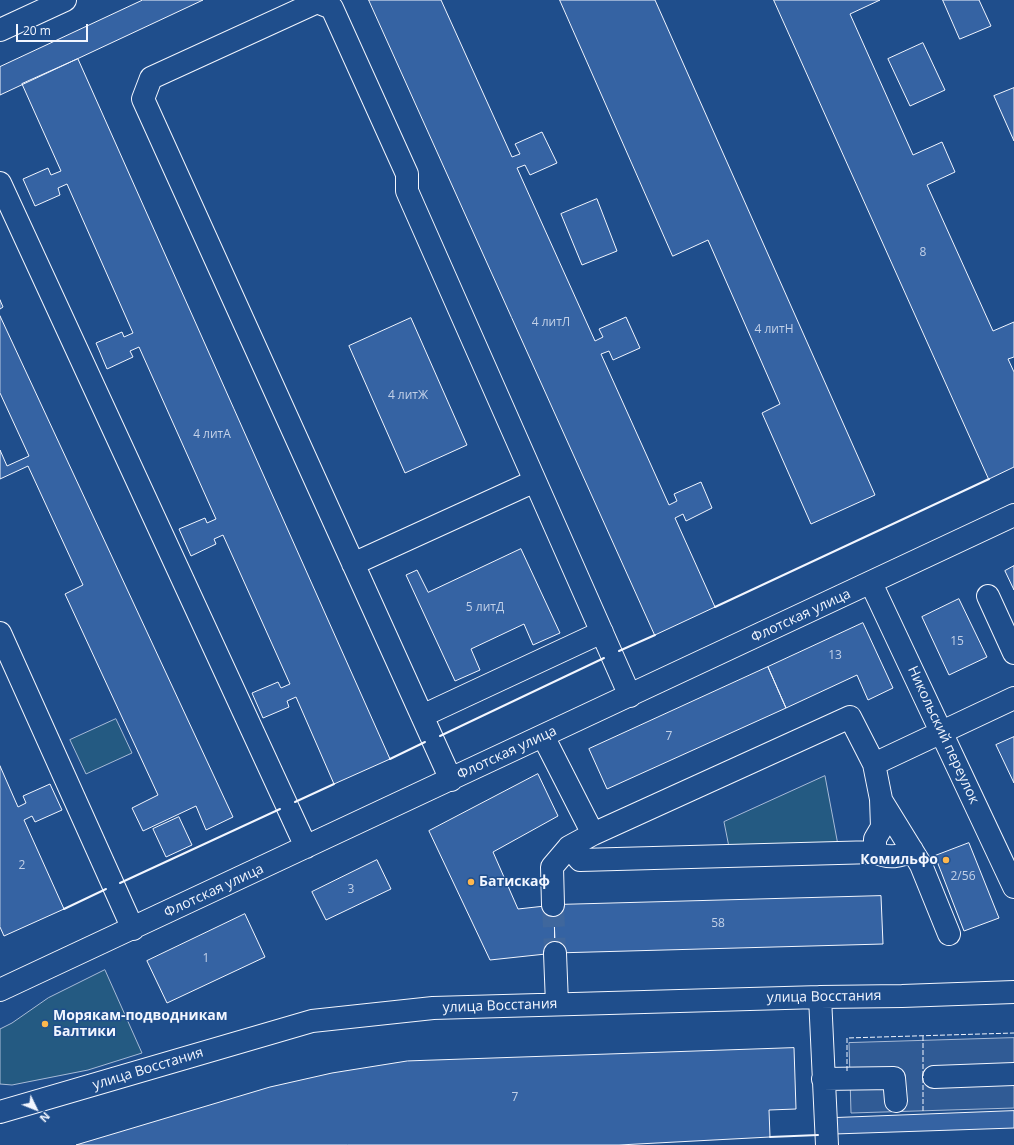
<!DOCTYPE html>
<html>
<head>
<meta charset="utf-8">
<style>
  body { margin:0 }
  #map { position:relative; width:1014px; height:1145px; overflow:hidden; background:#1f4e8c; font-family:"Open Sans",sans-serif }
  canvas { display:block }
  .north { position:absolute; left:16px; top:1089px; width:40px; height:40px; -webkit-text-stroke:3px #1f4e8c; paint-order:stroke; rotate:133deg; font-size:11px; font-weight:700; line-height:16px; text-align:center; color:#f2f6ff }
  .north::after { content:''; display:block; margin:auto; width:14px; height:18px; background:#f2f6ff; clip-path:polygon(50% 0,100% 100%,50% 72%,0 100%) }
  .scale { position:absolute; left:16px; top:24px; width:72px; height:18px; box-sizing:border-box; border:2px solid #f2f6ff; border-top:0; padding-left:5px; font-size:12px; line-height:14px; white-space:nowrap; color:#f2f6ff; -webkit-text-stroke:3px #1f4e8c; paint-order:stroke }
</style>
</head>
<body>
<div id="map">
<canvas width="1014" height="1145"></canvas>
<div class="north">N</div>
<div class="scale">20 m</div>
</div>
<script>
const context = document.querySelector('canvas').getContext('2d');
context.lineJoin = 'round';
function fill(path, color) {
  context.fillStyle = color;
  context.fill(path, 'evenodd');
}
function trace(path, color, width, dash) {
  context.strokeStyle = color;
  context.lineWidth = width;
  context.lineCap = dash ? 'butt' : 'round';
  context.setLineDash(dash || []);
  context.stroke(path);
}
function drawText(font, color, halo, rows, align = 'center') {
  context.font = font + ' "Open Sans",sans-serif';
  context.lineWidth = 3;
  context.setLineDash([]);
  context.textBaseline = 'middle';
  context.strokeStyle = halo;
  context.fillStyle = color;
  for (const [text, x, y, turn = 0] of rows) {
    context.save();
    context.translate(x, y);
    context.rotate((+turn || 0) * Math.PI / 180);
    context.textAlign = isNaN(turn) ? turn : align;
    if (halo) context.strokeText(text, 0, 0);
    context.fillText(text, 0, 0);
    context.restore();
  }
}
const green = new Path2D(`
  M116,719L132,753L86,774L70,740Z
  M825,776L838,845L730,852L724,822Z
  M105,970L142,1053L88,1070L12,1085L0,1084V1029L12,1023L48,998Z`);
fill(green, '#245a82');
trace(green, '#a8bbd7', 1);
const parking = new Path2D(`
  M1014,1038V1108L851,1113L849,1043Z`);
fill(parking, '#305b95');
trace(parking, '#a8bbd7', 1);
const building = new Path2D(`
  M143,0H203L0,95V67Z
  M369,0H441L512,157L520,154L515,144L542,132L557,163L530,175L525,165L517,168L595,341L603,337L599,329L626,317L640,348L613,360L609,351L601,354L669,505L677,501L674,494L701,482L712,508L686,521L683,514L675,518L715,607L655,635Z
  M560,0H655L875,495L811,524L762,413L780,404L708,240L673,256Z
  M774,0H880L850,14L913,155L942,142L955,172L927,185L993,331L1014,322V357L1008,359L1014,372V467L989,479Z
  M943,0H979L991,26L960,39Z
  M923,43L945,90L910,106L888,59Z
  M78,59L390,759L334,784L296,697L287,701L289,707L263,718L252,693L278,682L281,688L290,684L223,535L214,539L216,544L191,556L179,529L205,518L207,523L216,519L139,347L130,351L133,357L107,369L96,343L122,332L124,337L133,333L67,184L58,188L60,195L35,206L23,179L48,168L51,175L61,171L22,84Z
  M1014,88V141L994,96Z
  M597,199L617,251L582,265L561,214Z
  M0,300L3,307L0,309Z
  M0,316L233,817L206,830L196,806L143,831L132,808L158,795L65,594L83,585L28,466L0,479V450L7,466L29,456L0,393Z
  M411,318L467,445L405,473L349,346Z
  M521,549L560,633L533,645L524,624L471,649L480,670L455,681L406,575L417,570L428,592Z
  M1014,566V590L1005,571Z
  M959,599L987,657L949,675L922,617Z
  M863,623L893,688L868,700L857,675L786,708L768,667Z
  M768,667L786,708L607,789L589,749Z
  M1014,737V783L996,745Z
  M0,766L18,807L26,803L23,796L50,784L62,810L35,822L32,816L24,820L64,909L4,936L0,927Z
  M538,774L558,816L493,852L518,909L554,905L555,953L490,960L429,831Z
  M179,817L192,845L166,857L153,829Z
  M969,843L999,918L964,931L935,856Z
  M377,860L391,889L326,920L312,892Z
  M881,896L883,944L555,953L554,905Z
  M245,914L265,957L167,1003L147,961Z
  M794,1048L796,1109L769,1110L770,1137L619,1145H76L270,1087L332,1073L407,1061Z
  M1014,1111V1128L834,1134V1118Z`);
fill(building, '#3563a3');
trace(building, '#f2f6ff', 1);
trace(new Path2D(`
  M553,905L555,953`), '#3f679d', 22, [22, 11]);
const minor = new Path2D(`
  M0,30L65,0
  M0,183L306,847
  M353,564L535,481
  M871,583L1014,887
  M988,596L1014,653
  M0,633L133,929
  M422,716L602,632
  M543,736L593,834L569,847L552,867L553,905
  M874,764L1014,698
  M451,780L143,99L151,78L317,2L332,8L407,174V191L630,696
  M881,800L921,865L949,934
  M569,847L580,860L875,852V839L882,827L881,799L874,764L850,717L593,834
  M875,852C888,859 901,857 912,850
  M555,953L557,1004
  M0,990L1014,515
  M820,997L827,1145
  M934,1077L1014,1074
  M823,1079L894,1078L896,1101
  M0,1112L312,1021L433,1008L820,997L902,996L1014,992`);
trace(minor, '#f2f6ff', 24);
trace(minor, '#1f4e8c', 22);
trace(new Path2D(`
  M847,1071V1038L1014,1033
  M923,1111V1035`), '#f2f6ff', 1, [5, 2]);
trace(new Path2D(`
  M715,607L989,479
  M619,651L655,635
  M440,736L604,658
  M390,759L425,742
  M295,802L334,784
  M120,883L280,809
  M64,909L106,889
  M770,1137L818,1135`), '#f2f6ff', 2);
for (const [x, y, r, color] of [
  [946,860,4,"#ffb74d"],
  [471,882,4,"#ffb74d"],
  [45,1024,4,"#ffb74d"]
]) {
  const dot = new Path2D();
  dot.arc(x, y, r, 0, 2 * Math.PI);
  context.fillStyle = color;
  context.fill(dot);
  trace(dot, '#1f4e8c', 1.5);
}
drawText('12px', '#c3d1e8', null, [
  ["8",923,253],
  ["4 литЛ",551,323],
  ["4 литН",774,330],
  ["4 литЖ",408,396],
  ["4 литА",212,435],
  ["5 литД",485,608],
  ["15",957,642],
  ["13",835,656],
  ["7",669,737],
  ["2",22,866],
  ["2/56",963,877],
  ["3",351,890],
  ["58",718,924],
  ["1",206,959],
  ["7",515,1098]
]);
drawText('14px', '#f2f6ff', '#1f4e8c', [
  ["Флотская улица",801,616,-25],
  ["Никольский переулок",943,735,65],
  ["Флотская улица",507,753,-25],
  ["Флотская улица",214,891,-25],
  ["улица Восстания",824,997,-1],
  ["улица Восстания",500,1006,-2],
  ["улица Восстания",148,1069,-17]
]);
drawText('bold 14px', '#f2f6ff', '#1f4e8c', [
  ["Комильфо",938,860,"right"],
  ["Батискаф",479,882],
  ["Морякам-подводникам",53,1016],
  ["Балтики",53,1032]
], 'left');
</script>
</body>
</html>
